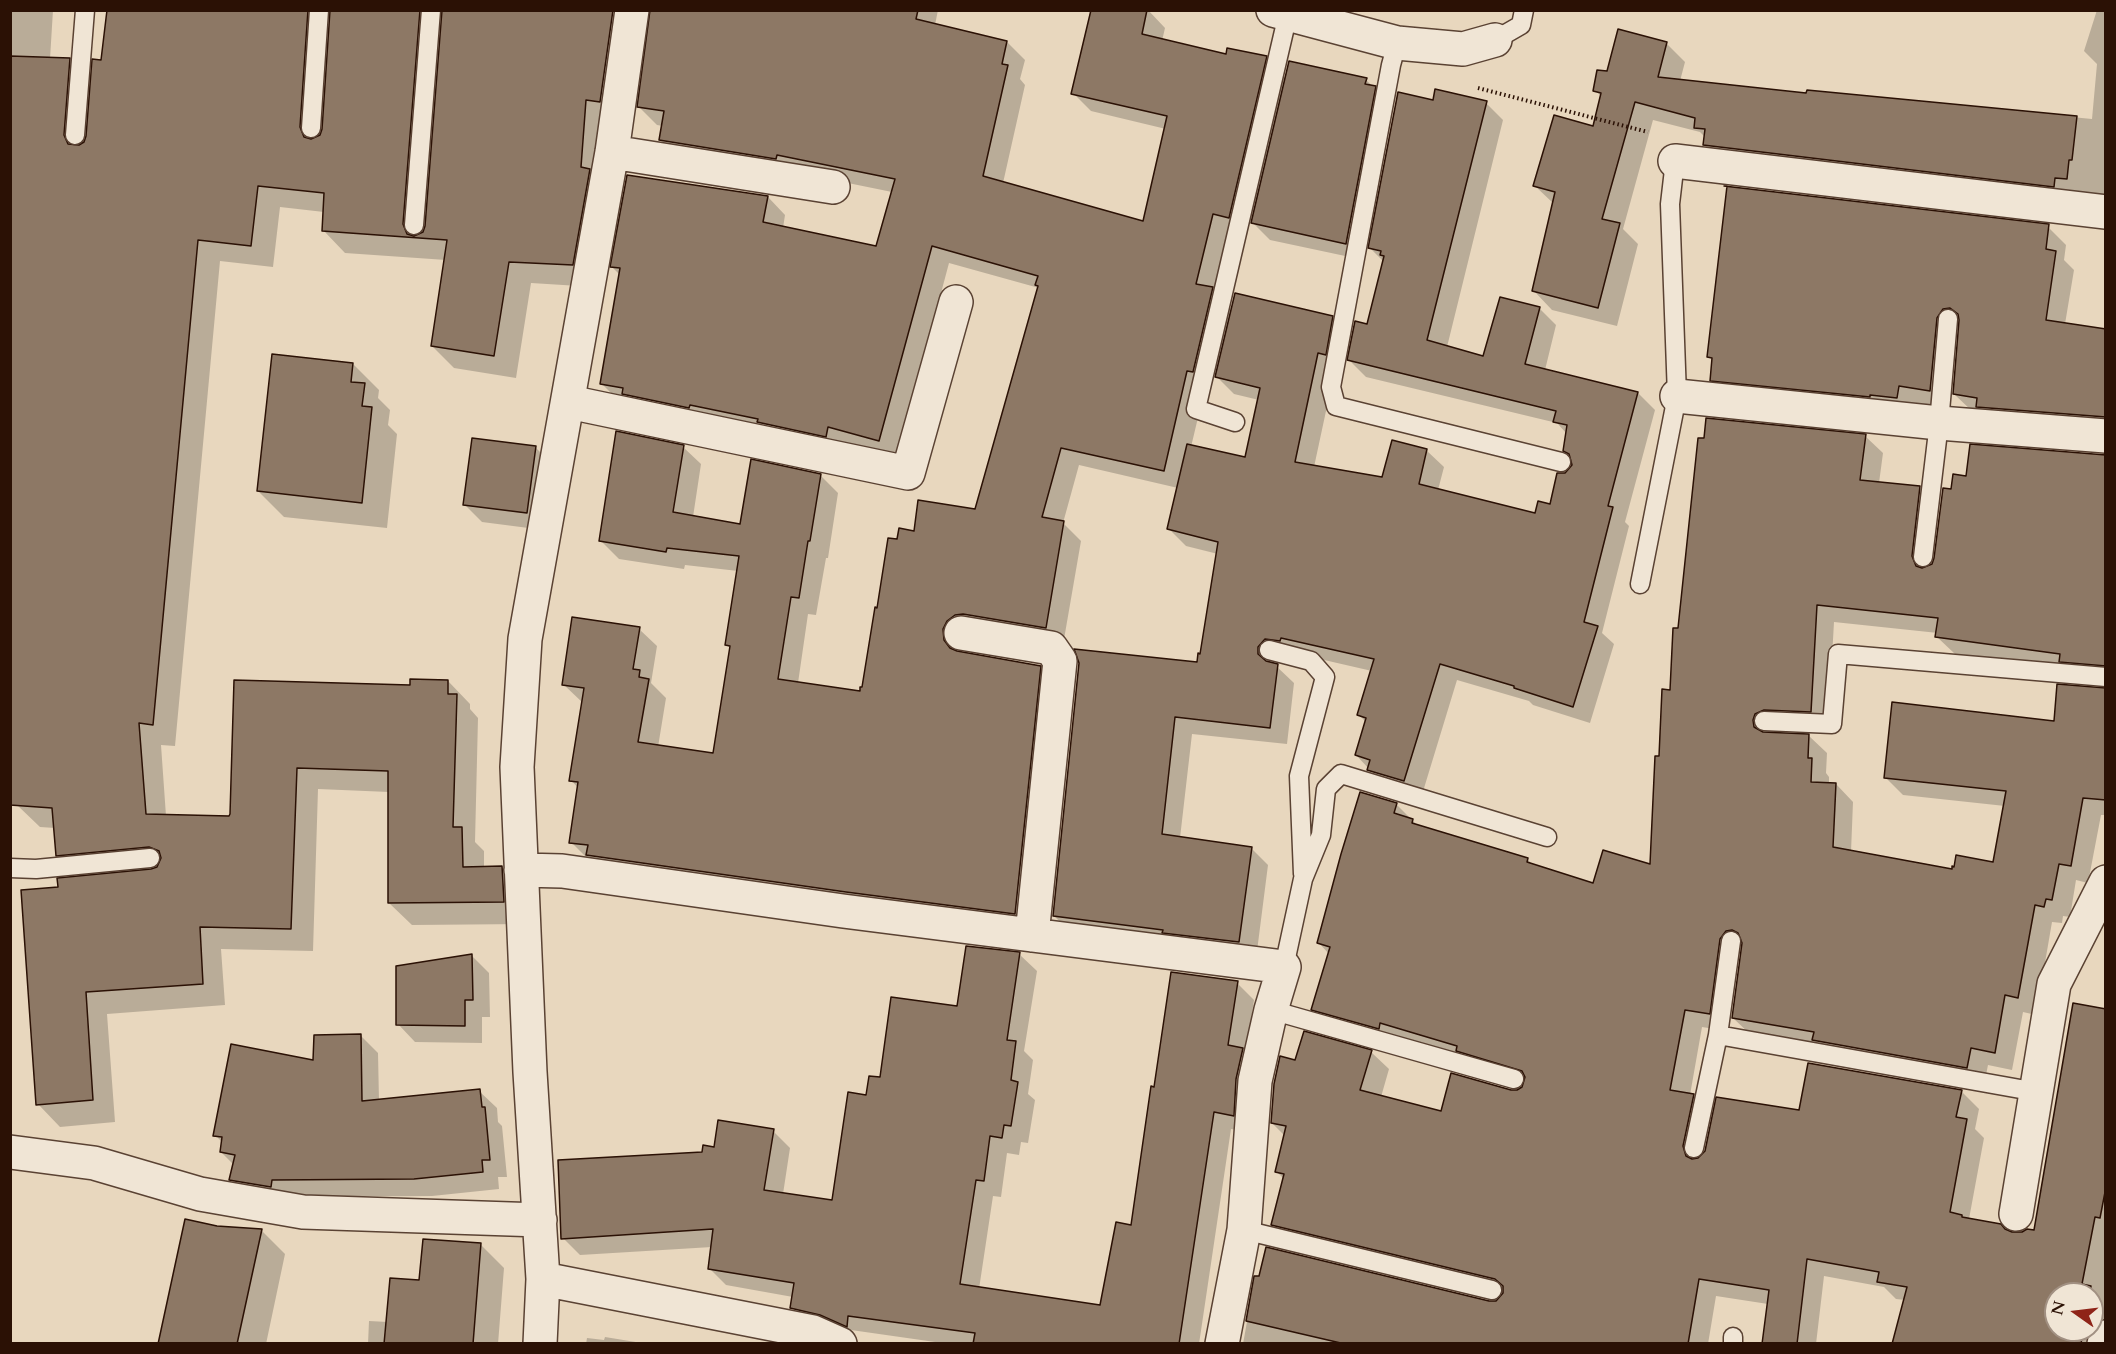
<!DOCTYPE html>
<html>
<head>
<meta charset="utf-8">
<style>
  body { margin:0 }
  #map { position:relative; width:2116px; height:1354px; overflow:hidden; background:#e8d7be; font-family:Cardo,serif }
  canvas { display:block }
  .frame { position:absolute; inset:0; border:12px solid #2b1105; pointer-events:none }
  .north { position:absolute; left:2044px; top:1282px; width:60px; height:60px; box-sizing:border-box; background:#f0e5d5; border:2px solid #a19082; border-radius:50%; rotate:284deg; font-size:16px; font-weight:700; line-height:24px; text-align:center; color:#2b1105 }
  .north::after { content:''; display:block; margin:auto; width:21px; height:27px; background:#8f2418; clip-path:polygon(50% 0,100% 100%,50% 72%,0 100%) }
</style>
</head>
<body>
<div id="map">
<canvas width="2116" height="1354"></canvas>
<div class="frame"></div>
<div class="north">N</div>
</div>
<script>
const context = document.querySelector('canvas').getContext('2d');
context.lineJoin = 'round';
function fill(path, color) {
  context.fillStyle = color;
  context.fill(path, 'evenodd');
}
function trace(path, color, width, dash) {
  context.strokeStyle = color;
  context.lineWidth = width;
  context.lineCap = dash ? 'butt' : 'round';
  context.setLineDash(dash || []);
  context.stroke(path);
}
fill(new Path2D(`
  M10,10H53L50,59L69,60L92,83L102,61L109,10H613L635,32L595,287L531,283L516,378L454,368L432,346L446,260L345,253L323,230L324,212L280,207L273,267L220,261L175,746L161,745L166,816L229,817L411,686L448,681L470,704V709L478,718L475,842L484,851V868L502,867L524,890L526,924L412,925L389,903V792L318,789L313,951L221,949L225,1005L107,1014L115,1122L60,1127L38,1104L59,888L79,878L57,855L55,828L40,827L17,805L10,707Z
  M663,10H938L935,25L1007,42L1025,60L1020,79L1025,85L1003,183L1144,223L1166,129L1091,111L1073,93L1092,10H1148L1165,28L1162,41L1227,56L1266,58L1286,78L1366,80L1393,105L1364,260L1270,240L1250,220L1247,235L1231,231L1216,293L1232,309L1332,317L1349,335L1335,369L1314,467L1383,479L1426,450L1444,467L1438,490L1536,515L1551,506L1565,474L1573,466L1571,457L1564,450L1567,434L1557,423L1366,377L1349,360L1368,326L1384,262L1370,248L1434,102L1486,103L1503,120L1447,347L1484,357L1539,308L1556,325L1545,370L1638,393L1655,410L1625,522L1629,526L1602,633L1614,644L1590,723L1533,705L1529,701L1457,680L1421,798L1386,787L1356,755L1366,722L1359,715L1372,671L1298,654L1283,656L1275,665L1294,683L1287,744L1192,734L1180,838L1251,848L1268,865L1256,959L1072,933L1054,916L1198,664L1202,655L1218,554L1186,546L1169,529L1178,488L1079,465L1063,523L1081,541L1063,645L960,648V653L1040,667L1058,685L1033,931L589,860L571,842L579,789L571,780L583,703L563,684L639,629L657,646L651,683L666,698L658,747L714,754L731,649L727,645L738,571L685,565L684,569L619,559L601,541L683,447L701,464L693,517L742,526L820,475L838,493L828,558H826L816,615L808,614L798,683L861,692L898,541L915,532L976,511L1039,288L949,263L897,458L620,402L602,384L620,275L612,267L768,197L785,215L783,228L877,248L892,192L794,172L678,158L660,140L663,126L657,125L639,107ZM1214,374L1234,394L1259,400L1247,459L1191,447L1205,388L1211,389Z
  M2097,10H2106V201L1723,164L1704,145L1705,137L1700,132L1653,120L1623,229L1638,244L1617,326L1552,310L1534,291L1554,204L1534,185L1594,128L1602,97L1595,90L1608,73L1666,43L1685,62L1680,81L1808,94V91L2092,119L2097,64L2084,51Z
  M2048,227L2066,245L2064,260L2074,270L2065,324L2106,330V433L1972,411L1954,394L1960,327L1954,336L1948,408L1916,403L1915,415L1729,398L1711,380L1713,361L1709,356Z
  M353,364L379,390L378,398L390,410L388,425L397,434L387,528L284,517L258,491Z
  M1865,436L1883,453L1879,483L1919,487L1937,505L1929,571L1936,559L1952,491L1967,478L2106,456V675L1955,654L1937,637L1938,633L1834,622L1828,729L1782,727L1769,734L1809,736L1827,753L1826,773L1829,777V784H1836L1853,802L1851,852L1953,871L1994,864L2005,806L1903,795L1885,777L2055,723L2106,712V815H2101L2088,883L2076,880L2070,917L2063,916L2062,923L2052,922L2036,1015L2023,1012L2012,1070L1988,1065L1984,1085L1751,1035L1733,1018L1743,950L1737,957L1727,1031L1702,1027L1690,1095H1693L1711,1113L1702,1156L1800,1112L1961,1091L1979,1109L1975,1129L1984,1138L1969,1219L2012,1234L2035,1232L2106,1011V1344H1897L1905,1300L1896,1299L1884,1287L1824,1276L1816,1344H1763L1768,1304L1716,1296L1708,1344H1243L1255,1277L1489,1302L1501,1299L1504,1294L1291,1242L1273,1225L1284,1179L1276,1171L1285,1136L1272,1123L1296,1061L1371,1052L1389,1069L1381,1097L1442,1112L1511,1091H1518L1527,1083L1330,1027L1312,1009L1329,954L1319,943L1396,804L1418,826L1527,859L1535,867L1594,885L1651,866L1661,758L1680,629ZM2056,1294H2092V1330H2056Z
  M535,447L553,465L544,530L482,522L464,504Z
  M1019,954L1037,971L1024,1051L1033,1060L1028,1094L1035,1100L1028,1143L1021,1142L1019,1155L1007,1153L1001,1197L993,1196L979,1289L1101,1307L1133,1227L1155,1088L1237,983L1254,1000L1246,1054L1250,1132L1231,1129L1199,1344H949L809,1324L792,1306L793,1297L726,1285L709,1268L712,1247L580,1255L563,1238L703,1153L773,1131L790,1148L783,1194L833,1202L868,1096L882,1079Z
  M472,956L489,973L490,1017H482V1043L415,1042L398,1024Z
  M361,1036L378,1053L379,1101L479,1091L497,1108L498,1122L502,1126L507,1177H498L499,1189L432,1196L248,1197L231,1180L234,1165L221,1152L223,1143L215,1135L315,1062Z
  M217,1228L261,1230L285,1254L266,1344H160Z
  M480,1244L504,1268L498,1344H368L369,1321L388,1322L421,1282Z
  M605,1337L648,1344H586L587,1338L604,1340Z`), '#0003');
const building = new Path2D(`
  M107,10H308L300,127L304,137L311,139L320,135L322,129L330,10H420L403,224L407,234L414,236L423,232L425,226L442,10H613L600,102L586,100L581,167L590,169L573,265L509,262L494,356L431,346L447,240L322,231L324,193L258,186L251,246L198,240L153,725L139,723L146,814L229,816L230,814L234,680L410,685V679L448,680V694H457L453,827H462L463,867L502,866L504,902L388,903V771L297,768L291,929L200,927L203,984L86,992L93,1100L36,1105L21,890L58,887L57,878L151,869L157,867L161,858L159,851L149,847L56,856L52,808L10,805V56L70,58L64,135L68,144L79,145L84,142L86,136L92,59L101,60Z
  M650,10H918L916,19L1007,41L1002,64L1008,65L983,176L1143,221L1167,116L1071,94L1091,10H1147L1142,34L1226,54L1227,48L1267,56L1229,218L1213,214L1196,284L1213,287L1193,372L1187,371L1164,471L1061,448L1042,517L1064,521L1046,628L963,614L955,615L947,621L943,629L944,640L950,648L957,651L1041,666L1015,914L846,892L586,855L588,845L569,843L578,782L569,781L584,688L562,685L572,617L640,627L633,669L640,670L639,677L649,679L638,742L713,753L730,646L725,645L739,556L667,548L666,552L599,541L616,431L684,445L673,512L740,524L751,459L821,474L810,541H808L799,598L791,597L778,679L860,691V687H862L875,607L877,608L888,538L897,539L899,528L914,531L918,500L975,509L1038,286L1035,285L1038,276L932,246L879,441L828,427L826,437L757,422L758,419L690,405L689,408L622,394L623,388L600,384L620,268L610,267L627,175L768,196L763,222L876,246L895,179L777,155L776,159L659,140L664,111L637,107Z
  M1618,29L1667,42L1658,77L1806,93L1807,90L2077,116L2072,160H2069L2067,179L2055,178L2054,187L1703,145L1705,129L1694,128L1695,118L1635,102L1602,219L1620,223L1598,308L1532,291L1555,192L1533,186L1554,115L1593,126L1601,93L1593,91L1597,70L1607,71Z
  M1289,61L1367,78L1365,84L1376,86L1346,244L1251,223Z
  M1435,89L1487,101L1427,340L1483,356L1500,297L1540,307L1525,364L1638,392L1608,506L1613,507L1584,622L1598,626L1573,707L1514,688V686L1440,664L1404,781L1367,770L1370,760L1355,755L1366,718L1357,715L1374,659L1281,638L1280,641L1265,639L1258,647V654L1266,661L1278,664L1270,728L1175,717L1162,834L1252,847L1239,942L1162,933L1163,930L1053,916L1079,663L1074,649L1197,662L1198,653L1200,654L1218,542L1167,529L1187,444L1245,457L1260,388L1215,377L1235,293L1333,316L1326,355L1318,353L1295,462L1382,477L1392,440L1427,449L1419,484L1535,513L1538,501L1550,504L1557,473H1565L1572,465L1569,454L1563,451L1567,425L1553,422L1556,411L1347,360L1355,321L1367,324L1384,256L1380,255L1381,251L1368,248L1398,92L1433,100Z
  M1724,186L2049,224L2046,249L2056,251L2046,320L2106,329V417L1976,407L1977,398L1953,394L1959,320L1958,314L1950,308L1943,309L1937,318L1930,391L1899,386L1897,398L1870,395V397L1710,381L1712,358L1707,357L1727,186Z
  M272,354L353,363L351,382L365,383L362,406L372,407L362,503L257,491Z
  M1706,418L1866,434L1860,480L1920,486L1912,556L1916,566L1922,568L1932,564L1934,558L1943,488L1951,489L1953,474L1966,476L1970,444L2106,455V666L2059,662L2060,654L1935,637L1938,618L1817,605L1811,712L1764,710L1755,714L1753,720L1754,727L1763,732L1809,734L1808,758H1812L1811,782L1836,783L1833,847L1952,869V866L1954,867L1956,855L1993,862L2006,791L1884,778L1892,702L2054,721L2057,684L2106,688V800L2083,798L2071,866L2059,864L2052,900L2046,899L2044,907L2035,905L2018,998L2005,995L1995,1053L1971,1048L1967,1068L1812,1040L1814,1032L1732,1018L1742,943L1738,933L1732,930L1726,931L1720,939L1710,1014L1685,1010L1670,1090L1694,1094L1683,1146L1686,1156L1692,1159L1698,1158L1705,1151L1716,1097L1799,1110L1808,1063L1962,1090L1956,1117L1967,1119L1950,1212L1962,1215V1217L2001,1224L2005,1229L2012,1232H2022L2027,1229L2034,1230L2073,1003L2106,1009V1187L2100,1218L2095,1217L2082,1284L2091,1286L2090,1294H2056V1330H2083L2081,1344H1892L1907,1287L1877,1282L1879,1272L1807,1259L1797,1344H1762L1769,1290L1699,1279L1688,1344H1345L1246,1321L1254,1276H1259L1266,1247L1489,1301H1496L1503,1293V1286L1495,1279L1271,1225L1284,1174L1275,1172L1286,1126L1271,1123L1274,1084L1280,1056L1295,1060L1304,1031L1372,1050L1360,1090L1441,1111L1451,1073L1511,1090H1517L1522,1087L1525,1077L1522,1071L1456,1051L1457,1046L1380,1023L1379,1029L1311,1010L1330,947L1317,943L1341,854L1360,792L1397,803L1394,813L1413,819L1412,823L1528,858L1527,862L1593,883L1603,850L1650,864L1655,756H1659L1662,689L1670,690L1673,628H1678L1698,438H1704Z
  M472,438L536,446L527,513L463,505Z
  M966,946L1020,952L1007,1040L1016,1041L1011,1080L1018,1082L1011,1126L1004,1125L1002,1138L990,1136L984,1181L976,1180L960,1284L1100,1305L1116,1222L1131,1225L1151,1086L1154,1087L1171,972L1238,981L1228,1045L1243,1048L1236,1079L1234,1116L1214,1112L1179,1344H973L975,1333L848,1316L847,1327L820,1315L790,1308L794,1283L708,1269L713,1229L561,1239L558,1160L702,1152L703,1145L714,1147L718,1120L774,1129L764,1190L832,1200L848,1092L866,1095L869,1076L880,1077L891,997L957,1006Z
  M472,954L473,1000H465V1026L396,1025V966Z
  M361,1034L362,1101L480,1089L482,1107H485L490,1160H482L483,1172L414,1179L272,1180L271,1187L229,1180L235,1155L220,1152L222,1137L213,1136L231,1044L313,1060L314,1035Z
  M185,1219L217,1226L262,1229L237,1344H158Z
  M423,1239L481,1243L473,1344H384L390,1278L419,1280Z`);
fill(building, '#8d7865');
trace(building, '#2b1105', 1.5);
const service = new Path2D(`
  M1495,40L1521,25L1524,10
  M1397,43L1391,65L1331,387L1336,406L1561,462
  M311,128L319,10
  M75,135L85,10
  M414,225L431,10
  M1235,422L1196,409L1288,14
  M1923,557L1939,423L1948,319
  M1640,584L1677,396L1670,204L1675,161
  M1269,650L1311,661L1325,677L1299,776L1303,874
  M1764,721L1832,724L1838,654L2106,677
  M10,868L36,869L150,858
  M1284,967L1303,879L1321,835L1326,789L1341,774L1547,837
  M1271,1010L1514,1079
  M1718,1035L1731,941
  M1694,1148L1718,1035L2037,1092
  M1244,1230L1492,1290
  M1733,1344V1337`);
const minor = new Path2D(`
  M1273,10L1397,43L1463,49L1495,40
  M612,152L833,187
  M1675,161L2106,212
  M1677,396L1939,423L2106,436
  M569,402L908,473L956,302
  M961,633L1051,648L1060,661L1032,935
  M521,870L562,871L843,911L1284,967L1271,1010L1255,1081L1244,1230L1222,1344
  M10,1152L94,1163L200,1194L303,1212L540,1220
  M2016,1214L2054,984L2106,882
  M543,1279L813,1332L840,1344
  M540,1344L543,1279L530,1072L517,767L525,639L612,152L632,10
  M2104,1344L2106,1337`);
trace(service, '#5a4233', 21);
trace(minor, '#5a4233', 36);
trace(new Path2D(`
  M1478,88L1648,132`), '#2b1105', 4, [1.5, 3]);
trace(service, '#f0e5d5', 18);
trace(minor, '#f0e5d5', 33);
</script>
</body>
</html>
